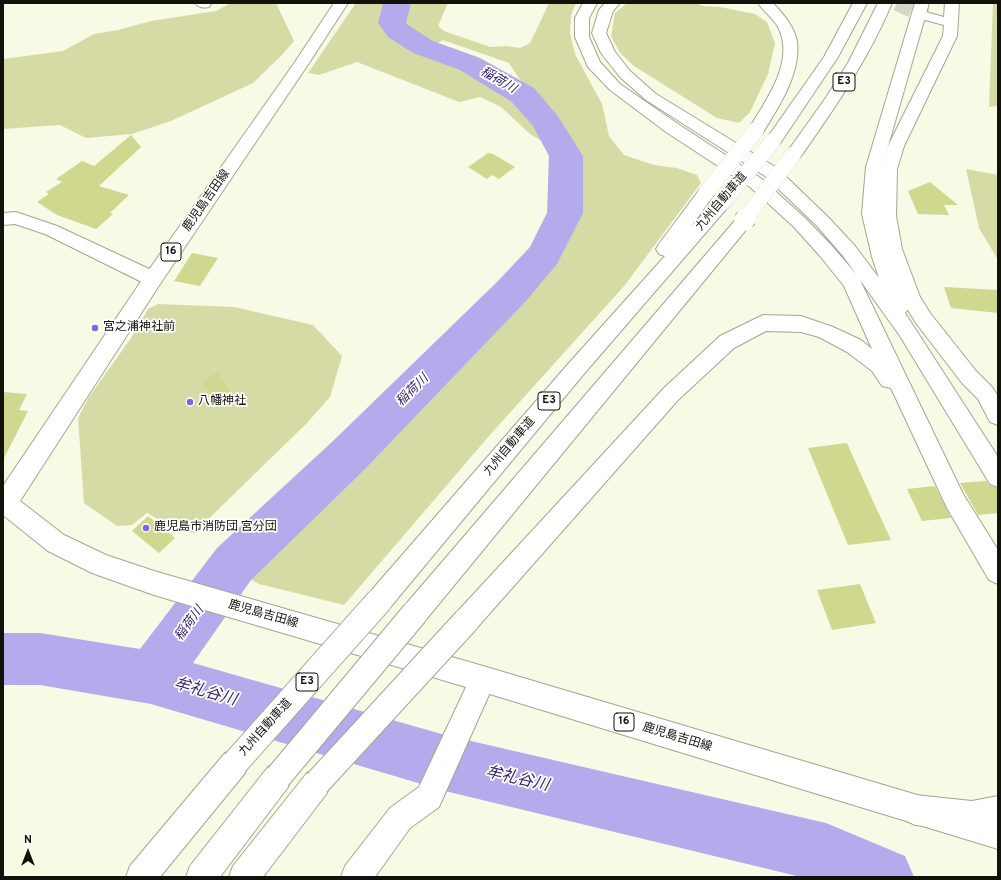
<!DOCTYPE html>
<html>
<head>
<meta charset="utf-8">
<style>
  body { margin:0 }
  #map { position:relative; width:1001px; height:880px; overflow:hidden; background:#f7fae5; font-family:Overpass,sans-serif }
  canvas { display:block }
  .frame { position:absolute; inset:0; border:4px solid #11120b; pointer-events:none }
  .north { position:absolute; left:8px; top:832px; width:40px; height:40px; -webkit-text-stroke:3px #fff; paint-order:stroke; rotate:0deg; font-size:11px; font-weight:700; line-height:16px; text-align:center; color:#11120b }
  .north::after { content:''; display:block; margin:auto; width:14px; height:18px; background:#11120b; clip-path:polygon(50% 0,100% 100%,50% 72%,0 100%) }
</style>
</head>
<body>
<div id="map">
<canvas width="1001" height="880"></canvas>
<div class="frame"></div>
<div class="north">N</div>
</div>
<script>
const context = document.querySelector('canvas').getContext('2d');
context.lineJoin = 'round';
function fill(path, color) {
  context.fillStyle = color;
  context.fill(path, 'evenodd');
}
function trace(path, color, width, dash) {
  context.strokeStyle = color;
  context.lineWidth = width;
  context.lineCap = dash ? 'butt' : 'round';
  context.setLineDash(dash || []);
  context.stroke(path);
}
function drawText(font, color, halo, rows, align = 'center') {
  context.font = font + ' Overpass,"Noto Sans JP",sans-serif';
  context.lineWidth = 3.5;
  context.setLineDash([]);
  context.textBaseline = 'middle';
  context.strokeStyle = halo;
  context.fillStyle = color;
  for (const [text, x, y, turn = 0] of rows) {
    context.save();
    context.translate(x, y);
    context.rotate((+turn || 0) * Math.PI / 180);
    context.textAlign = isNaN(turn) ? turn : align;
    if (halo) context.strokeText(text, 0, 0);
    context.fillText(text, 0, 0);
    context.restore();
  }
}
fill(new Path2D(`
  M231,3H276L294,41L282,55L253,83L171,121L132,134L86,138L60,125L3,129V59L63,51L94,34L118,30L151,21L216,11Z
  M356,3H448L438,26L444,31L490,47L507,46L520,48L530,43L549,3H576L571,15L570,33L575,54L602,104L609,136L624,155L654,165L677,168L697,175L701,183L625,285L489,436L344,605L259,584L244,576L252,562L310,510L397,424L480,336L548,267L569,227L577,190L576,168L567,139L518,77L509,63L443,40L425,51C442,57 462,59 479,66C510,78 533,109 550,137L545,143L530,134L501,107L480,97L459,102L357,62L319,75L308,73Z
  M627,3H696L703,6L720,7L755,14L767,22L775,43L768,74L750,112L739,123L717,118L634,66L620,53L611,36L615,13Z
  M993,3H998V106L989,107Z
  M966,169L998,175V260L979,228Z
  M158,304L234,307L313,325L342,356L330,397L306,424L194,533L174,529L147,513L132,525L117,526L84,503L78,418L89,397L131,338L148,309Z`), '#d6dba6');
fill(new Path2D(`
  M383,3H411L406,23L408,25L433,41L480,58L534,88L557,115L583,156V213L557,264L526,301L365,469L251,580L193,663L445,735L826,823L905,856L914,877H801L445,791L151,704L40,685H3V633H40L140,649L217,548L333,441L498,281L530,247L547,213L549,156L533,126L512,102L460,70L413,53L388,37L378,23Z`), '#b4abed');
fill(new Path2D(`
  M131,135L141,147L99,186L129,195L110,213L113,214L96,229L57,215L37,202L49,194L46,192L62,182L56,179L82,161L94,166Z
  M488,153L493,154L515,167L499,179L492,175L487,179L468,167Z
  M930,182L958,205H944L949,215L918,214L908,191Z
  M192,253L218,258L200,286L174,281Z
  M944,287L998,290V313L951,308Z
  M218,372L230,391L213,400L202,381Z
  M3,392L27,394L19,410L28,411L3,460Z
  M847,443L872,499L891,540L848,545L808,448Z
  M986,481L989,485L998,488V513L978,515L960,483Z
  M935,486L951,518L922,521L907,489Z
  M148,516L175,538L159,553L132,531Z
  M860,584L876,623L832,630L817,590Z`), '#d0d78f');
trace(new Path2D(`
  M897,3L926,16`), '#d4d7c4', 16, [16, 8]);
const minor = new Path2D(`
  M195,3H210L211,4L209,7C203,8 199,8 195,3Z
  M945,3H959L957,36L904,146L897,169L896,216L902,249L920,297L930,313L976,371L992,387L998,396V425L990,422L978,399L962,383L916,323L901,299L884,249L878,216L881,169L888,146L943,36L944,25L921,19L919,16L921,13L926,12L944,17Z
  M16,212L57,226L160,274L162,279L160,284L153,286L146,284L45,234L15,224L3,225V213Z
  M483,666L492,670L496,679L439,807L410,828L375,877H341L345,866L390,808L419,787L474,670Z`);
const primary = new Path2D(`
  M334,3H348L309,63L160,284L20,501L64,535L106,555L154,571L483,666L998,819V849L483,692L154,595L92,573L48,551L3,515V486L146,274L295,62Z`);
const motorway = new Path2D(`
  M583,3H597L589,18V37L600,62L620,84L678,124L762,179L806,219L832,246L857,275L843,256L817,226L765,176L646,100L620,77L601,53L592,33L599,10L605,3H620L613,11L606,33L615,52L630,71L656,94L777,168L829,218L855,246L879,278L872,257L862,214L866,167L915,3H929L882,167L880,214L890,257L909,308L905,313L998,457V487L990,484L900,336L860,280L963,494L998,550V584L989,580L947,508L891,388L882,386L872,371L847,352L819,337L801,332L766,331L734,348L678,400L475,630L466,634L457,630L453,621L457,612L664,388L720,336L763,315L801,316L833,327L861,340L872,349L844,286L820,256L794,227L750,187L666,132L610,90L588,67L575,37V18Z
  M758,3H773C783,14 795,27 797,42C801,74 778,108 762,134L756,135L750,134L748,130C765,102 796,61 778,27C773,18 764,12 758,3Z
  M853,3H867L838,57L779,145L773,146L767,145L765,141L824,57Z
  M878,3H892C868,60 834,109 799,159L793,160L787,159L785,155L825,99L848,63Z
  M706,187L712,189L715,193L691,227L716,199L722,197L728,199L731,203L728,207L583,375L388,610L379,613L370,610L366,601L370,592L569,363L665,256L659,254L656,249L659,244L700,189Z
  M744,215L750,217L753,221L750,225L424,622L415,625L406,622L402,613L406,604L738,217Z
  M235,749L245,753L249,763L245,773L160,877H126L130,866L225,753Z
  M278,763L288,767L292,777L288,787L220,877H186L190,866L268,767Z
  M317,769L327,773L331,783L327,793L263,877H229L233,866L307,773Z
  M915,795L972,801L998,796V826L972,831L915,825L905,820L900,810L905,800Z`);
trace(minor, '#a3a693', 2);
trace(primary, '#a3a693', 2);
trace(motorway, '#a3a693', 2);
fill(minor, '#fff');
fill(primary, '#fff');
fill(motorway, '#fff');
const motorwayBridgeFar2 = new Path2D(`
  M706,193L756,130
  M722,203L773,141
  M745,219L793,155`);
const motorwayBridgeFar1 = new Path2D(`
  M744,221L746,218`);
const motorwayBridge = new Path2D(`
  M235,763L379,601
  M278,777L415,613
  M317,783L466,621`);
trace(motorwayBridgeFar2, '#a3a693', 16, []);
trace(motorwayBridgeFar1, '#a3a693', 22, []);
trace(motorwayBridge, '#a3a693', 28, []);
trace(motorwayBridgeFar2, '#fff', 16);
trace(motorwayBridgeFar1, '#fff', 20);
trace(motorwayBridge, '#fff', 26);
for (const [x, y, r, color] of [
  [95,328,4,"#8164df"],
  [190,402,4,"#8164df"],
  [146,528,4,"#8164df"]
]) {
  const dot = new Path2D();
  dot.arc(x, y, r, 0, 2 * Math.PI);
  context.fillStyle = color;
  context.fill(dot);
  trace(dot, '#fff', 1.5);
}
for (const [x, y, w] of [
  [844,82,22],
  [171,252,20],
  [549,401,22],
  [307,682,22],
  [624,722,20]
]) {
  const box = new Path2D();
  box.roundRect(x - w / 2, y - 9, w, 18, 3);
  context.fillStyle = '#fff';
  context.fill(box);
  trace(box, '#11120b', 1);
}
drawText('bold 11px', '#11120b', null, [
  ["E3",844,82],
  ["16",171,252],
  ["E3",549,401],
  ["E3",307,682],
  ["16",624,722]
]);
drawText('12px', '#11120b', '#fff', [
  ["鹿児島吉田線",207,201,-55],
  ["九州自動車道",722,202,-50],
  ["九州自動車道",510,447,-50],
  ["鹿児島吉田線",263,615,16],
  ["九州自動車道",266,728,-48],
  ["鹿児島吉田線",677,738,17]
]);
drawText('12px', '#11120b', '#fff', [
  ["宮之浦神社前",103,328],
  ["八幡神社",198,402],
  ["鹿児島市消防団 宮分団",154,528]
], 'left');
drawText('italic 13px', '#341e69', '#fff', [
  ["稲荷川",498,81,30],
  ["稲荷川",413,391,-45],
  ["稲荷川",190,624,-54]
]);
drawText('italic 16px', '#341e69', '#fff', [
  ["牟礼谷川",205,693,16],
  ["牟礼谷川",517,780,13]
]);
</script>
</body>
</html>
